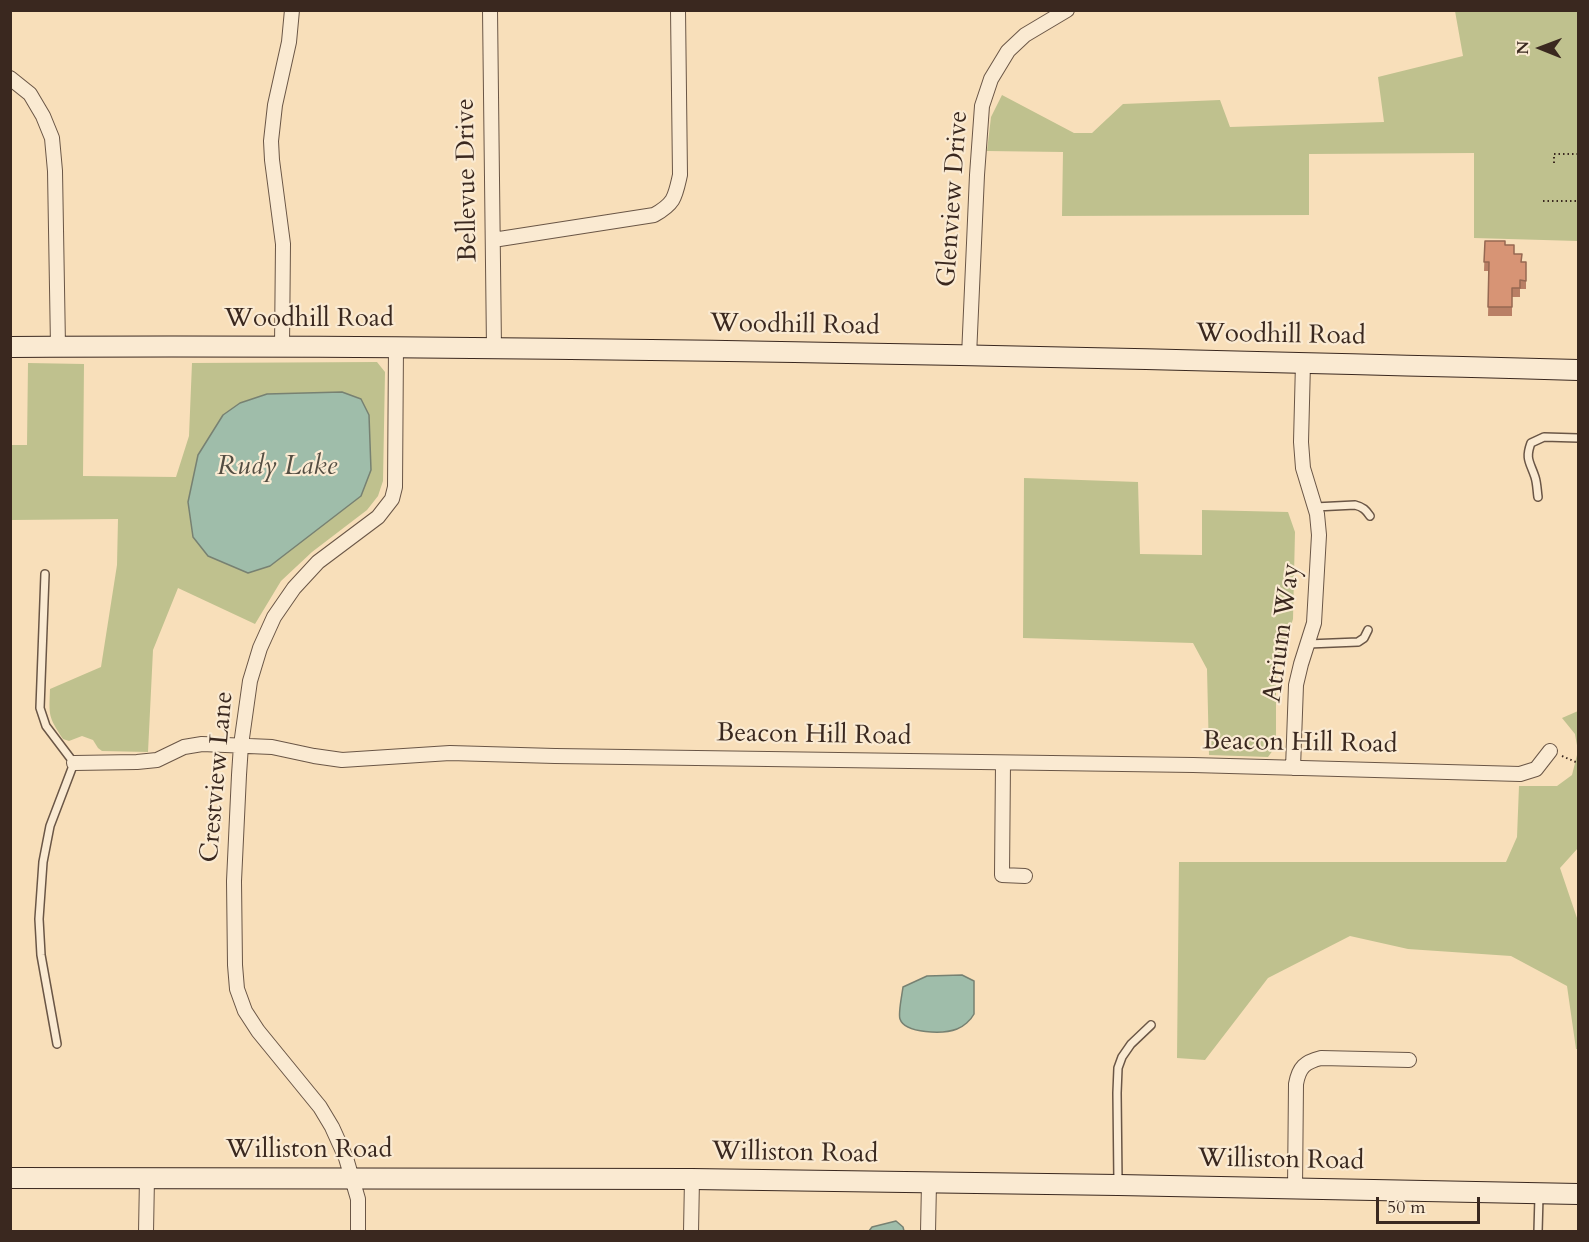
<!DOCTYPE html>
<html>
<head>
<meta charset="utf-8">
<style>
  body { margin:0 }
  #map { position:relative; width:1589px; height:1242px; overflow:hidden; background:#f8dfba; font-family:Cardo,serif }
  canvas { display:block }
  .frame { position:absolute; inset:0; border:12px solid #3a281f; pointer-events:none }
  .north { position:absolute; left:1511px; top:18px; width:60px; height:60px; -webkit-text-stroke:4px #faead2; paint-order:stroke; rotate:271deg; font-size:16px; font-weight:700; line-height:24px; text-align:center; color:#3a281f }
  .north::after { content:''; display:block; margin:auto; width:21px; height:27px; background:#3a281f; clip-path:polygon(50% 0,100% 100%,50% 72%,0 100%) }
  .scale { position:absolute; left:1376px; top:1197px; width:104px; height:27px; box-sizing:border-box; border:3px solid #3a281f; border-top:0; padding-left:8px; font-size:18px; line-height:21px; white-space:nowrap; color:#3a281f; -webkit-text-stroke:4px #faead2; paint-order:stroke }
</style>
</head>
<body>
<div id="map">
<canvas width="1589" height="1242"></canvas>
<div class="frame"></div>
<div class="north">N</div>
<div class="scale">50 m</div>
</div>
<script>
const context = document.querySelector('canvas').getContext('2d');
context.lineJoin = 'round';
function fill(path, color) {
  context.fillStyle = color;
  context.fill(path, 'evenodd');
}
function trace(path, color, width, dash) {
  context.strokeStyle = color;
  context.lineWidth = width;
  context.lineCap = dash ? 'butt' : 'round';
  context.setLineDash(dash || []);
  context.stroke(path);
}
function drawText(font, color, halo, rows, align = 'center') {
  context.font = font + ' Cardo,serif';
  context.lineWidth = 4.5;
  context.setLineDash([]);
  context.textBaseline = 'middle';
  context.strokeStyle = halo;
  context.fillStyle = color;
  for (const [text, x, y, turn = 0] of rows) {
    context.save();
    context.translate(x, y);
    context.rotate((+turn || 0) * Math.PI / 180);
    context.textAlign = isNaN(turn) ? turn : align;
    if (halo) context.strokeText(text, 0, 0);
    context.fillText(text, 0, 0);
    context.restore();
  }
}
fill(new Path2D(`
  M1455,11H1578V241L1474,238V153L1309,154V215L1062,216L1063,152L987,151L991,117L1002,95L1074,133H1092L1123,104L1220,100L1230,127L1384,122L1378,77L1463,56Z
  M377,362L385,372L383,481L378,496L367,510L312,552L281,581L255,624L178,588L153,650L148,752L102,751L98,748L93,740L82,736L69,741L63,739C48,716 49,716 50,689L101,667L117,565L118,519L11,520L10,445H27L28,363L84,364L83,476L176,477L189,436L192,363ZM342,392L361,399V496L270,565L188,502L198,455L223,415L267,394Z
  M1024,478L1138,482L1140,554L1202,555V510L1288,512L1295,532L1293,619L1276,671V746L1268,757L1209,755L1207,669L1193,643L1023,638Z
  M1578,711V848L1560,868L1578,921V1049H1576L1567,986L1511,956L1408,949L1350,936L1268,978L1205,1060L1177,1058L1179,862H1506L1517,837L1519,786H1557L1572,775L1578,751L1575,734L1562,718Z`), '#bfc18e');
const water = new Path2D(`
  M342,392L361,399L369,415L371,470L361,496L270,566L248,573L208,556L193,537L188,502L198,455L223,415L240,403L267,394Z
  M962,975L974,981V1014C971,1020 963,1027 957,1029C944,1034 905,1034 900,1019C898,1013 902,995 903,987L927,976Z
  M896,1221L903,1227L904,1231H869L872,1227Z`);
fill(water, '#9fbdaa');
trace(water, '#778172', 1.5);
const lane = new Path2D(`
  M1538,497C1537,490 1537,483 1535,477C1530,462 1525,459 1531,443L1544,437L1578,438
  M1315,507L1355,505C1363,507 1366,510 1370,516
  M45,574L40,708L46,726L74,763L50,826L43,862L39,919L41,955L57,1044
  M1308,644L1358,642L1364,638L1368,630
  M1118,1182L1117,1093L1118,1068L1122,1057L1131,1044L1151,1025
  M1538,1232L1539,1196`);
const street = new Path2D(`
  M490,10L494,348
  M10,78L30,94L43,116L52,138L55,171L58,346
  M493,240L654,215C675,203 675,197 680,175L678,10
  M282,346L283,244L272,160L271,141L275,105L289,42L292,10
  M969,356L977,175L982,106L991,79L1008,51L1025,35L1067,10
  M74,763L137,762L157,760L184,747L202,744L272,747L314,756L342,760L450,753L555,756L1193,765L1520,774L1536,769L1550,751
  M1003,763L1002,875L1025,876
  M1293,768L1296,685L1301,664L1314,623L1319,535L1317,514L1303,468L1301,442L1303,363
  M1295,1188L1296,1084C1299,1067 1305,1062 1321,1058L1409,1060
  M146,1232L147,1178
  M358,1232V1199L346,1158L332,1127L320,1107L258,1031L245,1011L237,989L235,965L234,881L239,775L241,745L250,681L260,648L274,617L294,588L318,562L378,517L392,499L395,487L396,347
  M691,1232L692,1179
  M928,1232L929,1183`);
const secondary = new Path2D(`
  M10,347C533,344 1056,356 1578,370
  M10,1178L692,1179L1118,1185L1578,1194`);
trace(lane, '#6a5646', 10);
trace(street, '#6a5646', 16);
trace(secondary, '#3a281f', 22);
trace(new Path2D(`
  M1554,163V154H1578
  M1543,201H1578
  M1562,756L1578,763`), '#3a281f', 2, [1.5, 3]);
trace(lane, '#faead2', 7);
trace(street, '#faead2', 14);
trace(secondary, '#faead2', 20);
fill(new Path2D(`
  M1485,241L1505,245L1521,262H1526V289H1520V297H1512V316H1488L1489,271H1484Z`), '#b97f65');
const building = new Path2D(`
  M1485,241H1505V245H1514V254H1522L1521,262H1526V281L1520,280V288H1512V307H1488L1489,262H1484Z`);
fill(building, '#d79475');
trace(building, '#966852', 1.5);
drawText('26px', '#3a281f', '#faead2', [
  ["Bellevue Drive",468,180,-91],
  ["Glenview Drive",954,199,-86],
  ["Woodhill Road",309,320],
  ["Woodhill Road",795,326,1],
  ["Woodhill Road",1281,336,1],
  ["Atrium Way",1283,633,-82],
  ["Beacon Hill Road",814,736,1],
  ["Beacon Hill Road",1300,744,1],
  ["Crestview Lane",218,777,-85],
  ["Williston Road",309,1151],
  ["Williston Road",795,1154,1],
  ["Williston Road",1281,1161,1]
]);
drawText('italic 27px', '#534d42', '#faead2', [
  ["Rudy Lake",277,468]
]);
</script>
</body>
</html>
